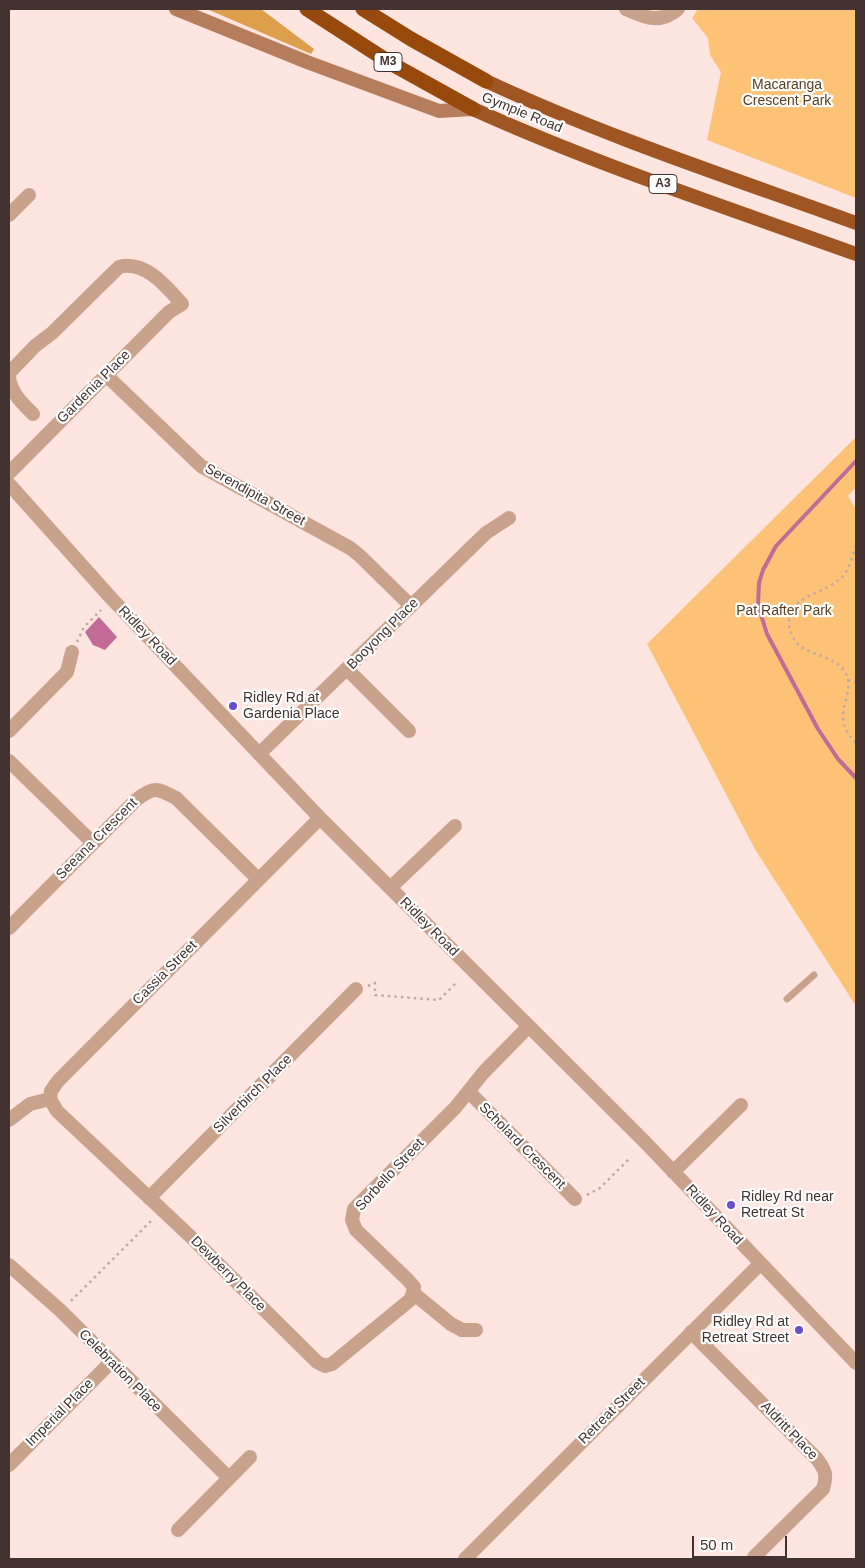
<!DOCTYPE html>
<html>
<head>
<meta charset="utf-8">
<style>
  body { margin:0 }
  #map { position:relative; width:865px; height:1568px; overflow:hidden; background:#fee5e0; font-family:Arial,sans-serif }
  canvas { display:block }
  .frame { position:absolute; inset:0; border:10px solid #43322f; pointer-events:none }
  .scale { position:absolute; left:692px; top:1536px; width:95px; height:22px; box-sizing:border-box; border:2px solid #43322f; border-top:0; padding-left:6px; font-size:15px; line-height:18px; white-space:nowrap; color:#43322f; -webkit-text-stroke:4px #fff; paint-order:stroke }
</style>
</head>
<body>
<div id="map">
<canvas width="865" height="1568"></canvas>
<div class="frame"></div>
<div class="scale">50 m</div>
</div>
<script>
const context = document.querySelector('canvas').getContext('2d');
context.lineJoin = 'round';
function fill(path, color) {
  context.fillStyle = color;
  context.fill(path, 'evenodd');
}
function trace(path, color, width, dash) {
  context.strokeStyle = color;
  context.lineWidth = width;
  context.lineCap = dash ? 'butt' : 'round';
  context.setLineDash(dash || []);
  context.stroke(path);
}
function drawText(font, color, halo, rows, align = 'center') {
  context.font = font + ' Arial,sans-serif';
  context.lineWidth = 4.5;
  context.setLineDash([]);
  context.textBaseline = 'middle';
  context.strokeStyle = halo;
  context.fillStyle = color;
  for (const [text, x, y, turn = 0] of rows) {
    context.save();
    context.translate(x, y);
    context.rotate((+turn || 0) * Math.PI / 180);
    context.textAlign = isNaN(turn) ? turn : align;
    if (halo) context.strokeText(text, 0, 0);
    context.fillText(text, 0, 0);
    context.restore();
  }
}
fill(new Path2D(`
  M698,9H856V198L707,140L721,72L710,55L708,38L692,18Z
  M856,437V487L848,496L856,509V1006L756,851L647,644Z`), '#fec277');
fill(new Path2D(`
  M207,9H261L314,49L311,54Z`), '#dd9f4c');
fill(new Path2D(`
  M99,617L117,637L105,650L93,645L85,632Z`), '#c36b97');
trace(new Path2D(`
  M856,461L776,546L763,570L759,583L758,605L767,634L818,729L838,759L856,778`), '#c36b97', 4);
trace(new Path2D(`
  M856,546C852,556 850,569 842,577C826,594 791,594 789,621C789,628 790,634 794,639C805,657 833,653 845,672C855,688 839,707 844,724C846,732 851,737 856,743
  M77,642L84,627L101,610
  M848,680L856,682
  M368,986L375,983V995L439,1000L457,982
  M587,1195L600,1188L631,1157
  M71,1301L152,1220L151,1218`), '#c0aaa5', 2.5, [2.5, 4]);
trace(new Path2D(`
  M787,999L814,975`), '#c9a28c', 7);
trace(new Path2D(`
  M626,9C646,18 660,24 678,9
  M9,215L29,195
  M9,371L12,370L35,346L52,333L119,267C145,260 166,286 182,304L169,312L9,473
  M106,375L201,466L350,548L359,555L411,606
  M9,378C12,394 22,403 33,414
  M9,484L111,598L320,818L644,1141L856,1363
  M347,669L409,731
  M9,731L67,672L72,652
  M259,754L486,533L509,518
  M9,761L93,843
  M390,888L455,826
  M9,928L136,800C154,786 157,788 176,798L258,879
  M469,1092L575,1199
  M50,1099L57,1111L192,1238L317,1362L325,1366L332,1364L410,1300L413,1293
  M9,1120L30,1104L50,1099L51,1091L58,1081L320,818
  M673,1172L741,1105
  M149,1198L356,989
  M9,1265L61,1311L229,1478
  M476,1330H462L451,1324L413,1293L414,1287L408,1280L356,1230L352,1220L354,1209L455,1108L483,1073L528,1027
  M691,1332L817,1459C826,1471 827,1475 823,1489L754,1557
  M9,1465L111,1362
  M178,1530L250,1457
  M465,1559L760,1264`), '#c9a28c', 14);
trace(new Path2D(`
  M176,9L307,62L439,111L473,109`), '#b57d5c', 14);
trace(new Path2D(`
  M486,81C606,137 732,178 856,223
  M473,109C597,165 728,208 856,254`), '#9f5622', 14);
trace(new Path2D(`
  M307,9L392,64L473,109
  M363,9L411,39L486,81`), '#98490c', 15);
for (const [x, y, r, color] of [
  [233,706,5,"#694ec7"],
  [731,1205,5,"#694ec7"],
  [799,1330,5,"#694ec7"]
]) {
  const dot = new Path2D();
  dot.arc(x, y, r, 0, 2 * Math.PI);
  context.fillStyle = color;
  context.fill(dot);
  trace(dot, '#fff', 2);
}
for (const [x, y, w] of [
  [388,62,28],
  [663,184,28]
]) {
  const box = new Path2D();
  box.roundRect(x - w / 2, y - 9.5, w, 19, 4);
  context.fillStyle = '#fff';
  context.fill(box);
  trace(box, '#43322f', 1);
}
drawText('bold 12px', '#43322f', null, [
  ["M3",388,62],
  ["A3",663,184]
]);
drawText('14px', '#5a401d', '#fff', [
  ["Macaranga",787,85],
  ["Crescent Park",787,101],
  ["Pat Rafter Park",784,611]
]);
drawText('14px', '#43322f', '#fff', [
  ["Gympie Road",522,113,22],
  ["Gardenia Place",94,387,-45],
  ["Serendipita Street",255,495,29],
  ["Booyong Place",383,634,-45],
  ["Ridley Road",147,636,46],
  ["Seeana Crescent",97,839,-45],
  ["Ridley Road",429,927,45],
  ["Cassia Street",165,973,-45],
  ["Silverbirch Place",253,1094,-45],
  ["Scholard Crescent",522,1146,45],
  ["Sorbello Street",390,1175,-47],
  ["Ridley Road",714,1215,47],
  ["Dewberry Place",228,1274,45],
  ["Celebration Place",120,1371,45],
  ["Retreat Street",612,1411,-45],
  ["Imperial Place",60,1413,-45],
  ["Aldritt Place",789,1431,46]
]);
drawText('14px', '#43322f', '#fff', [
  ["Ridley Rd at",243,698],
  ["Gardenia Place",243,714],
  ["Ridley Rd near",741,1197],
  ["Retreat St",741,1213],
  ["Ridley Rd at",789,1322,"right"],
  ["Retreat Street",789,1338,"right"]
], 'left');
</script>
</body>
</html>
